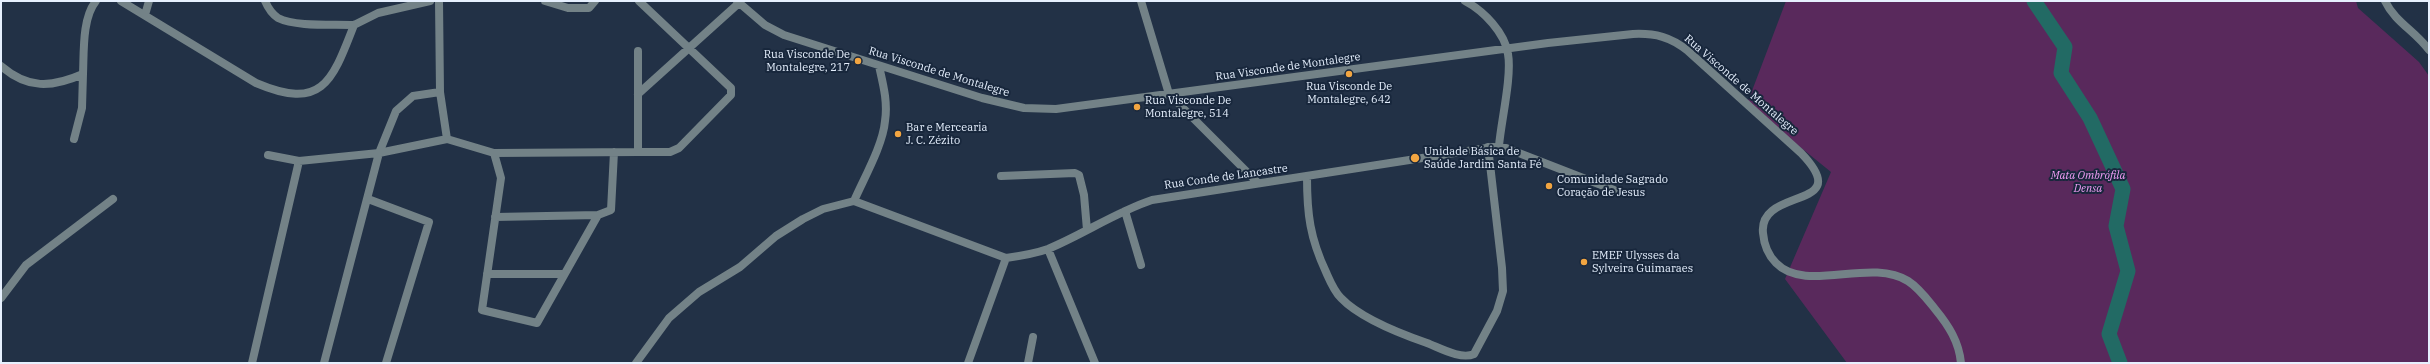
<!DOCTYPE html>
<html>
<head>
<meta charset="utf-8">
<style>
  body { margin:0 }
  #map { position:relative; width:2430px; height:364px; overflow:hidden; background:#223146; font-family:"IBM Plex Serif",serif }
  canvas { display:block }
  .frame { position:absolute; inset:0; border:2px solid #e6f0fe; pointer-events:none }
</style>
</head>
<body>
<div id="map">
<canvas width="2430" height="364"></canvas>
<div class="frame"></div>
</div>
<script>
const context = document.querySelector('canvas').getContext('2d');
context.lineJoin = 'round';
function fill(path, color) {
  context.fillStyle = color;
  context.fill(path, 'evenodd');
}
function trace(path, color, width, dash) {
  context.strokeStyle = color;
  context.lineWidth = width;
  context.lineCap = dash ? 'butt' : 'round';
  context.setLineDash(dash || []);
  context.stroke(path);
}
function drawText(font, color, halo, rows, align = 'center') {
  context.font = font + ' "IBM Plex Serif",serif';
  context.lineWidth = 4;
  context.setLineDash([]);
  context.textBaseline = 'middle';
  context.strokeStyle = halo;
  context.fillStyle = color;
  for (const [text, x, y, turn = 0] of rows) {
    context.save();
    context.translate(x, y);
    context.rotate((+turn || 0) * Math.PI / 180);
    context.textAlign = isNaN(turn) ? turn : align;
    if (halo) context.strokeText(text, 0, 0);
    context.fillText(text, 0, 0);
    context.restore();
  }
}
fill(new Path2D(`
  M1786,1H2356L2358,8L2419,62L2429,76V363H1847L1785,279L1831,172L1747,104Z`), '#59295c');
trace(new Path2D(`
  M2034,1L2065,47L2061,73L2090,118L2123,189L2116,226L2128,271L2109,334L2120,363`), '#226a64', 15);
trace(new Path2D(`
  M121,1L256,83C322,111 332,82 354,25
  M265,1C268,8 272,14 278,18C296,27 333,24 354,25
  M439,1L440,92L447,139
  M545,1L568,8H589L595,1
  M737,1L765,25L784,35L982,98L1024,108L1056,109L1548,43L1633,34C1655,33 1671,37 1688,51L1801,153C1857,211 1758,186 1763,233C1764,245 1768,255 1776,263C1806,294 1870,257 1908,281C1919,288 1927,299 1935,309C1949,326 1959,342 1961,363
  M1141,1L1169,94L1257,182
  M1465,1C1484,11 1505,33 1508,54C1512,76 1501,122 1499,146
  M2385,1C2395,22 2415,31 2429,50
  M145,15L149,1
  M354,25L378,13L430,1
  M638,51V152H670L679,148L731,95V88L639,1
  M1,66C28,89 51,88 83,74C84,52 82,18 96,1
  M638,94L739,3
  M74,139L82,108L83,74
  M614,152L611,210L598,215L537,323L482,310L501,178L494,153L638,152
  M299,161L379,153L447,139L494,153
  M1001,176L1075,173L1079,175L1084,195L1087,230
  M1307,177C1307,214 1310,238 1326,272C1330,281 1334,291 1341,298C1361,319 1401,334 1427,343C1440,348 1461,360 1474,354L1497,311L1503,291L1502,268L1488,147
  M368,199L429,222L386,363
  M854,201L1006,258C1020,256 1034,254 1048,249C1084,234 1116,212 1152,200L1493,147L1506,148L1614,190
  M1125,211L1141,265
  M495,217L598,215
  M1048,249L1095,363
  M487,274H564
  M1,298L26,265L113,199
  M252,363L299,161L268,155
  M324,363L379,153L396,111L413,96L440,92
  M636,363L669,318L699,292L740,267L776,236L803,219L823,209L854,201C864,178 883,145 885,121C888,102 883,84 879,66
  M968,363L1006,258
  M1028,363L1033,337`), '#738287', 8);
for (const [x, y, r, color] of [
  [858,61,4,"#f2a541"],
  [1349,74,4,"#f2a541"],
  [1137,107,4,"#f2a541"],
  [898,134,4,"#f2a541"],
  [1415,158,5,"#f2a541"],
  [1549,186,4,"#f2a541"],
  [1584,262,4,"#f2a541"]
]) {
  const dot = new Path2D();
  dot.arc(x, y, r, 0, 2 * Math.PI);
  context.fillStyle = color;
  context.fill(dot);
  trace(dot, '#18273c', 1.5);
}
drawText('11px', '#e6f0fe', '#18273c', [
  ["Rua Visconde De",850,55,"right"],
  ["Montalegre, 217",850,68,"right"],
  ["Rua Visconde De",1349,87,"center"],
  ["Montalegre, 642",1349,100,"center"],
  ["Rua Visconde De",1145,101],
  ["Montalegre, 514",1145,114],
  ["Bar e Mercearia",906,128],
  ["J. C. Zézito",906,141],
  ["Unidade Básica de",1424,152],
  ["Saúde Jardim Santa Fé",1424,165],
  ["Comunidade Sagrado",1557,180],
  ["Coração de Jesus",1557,193],
  ["EMEF Ulysses da",1592,256],
  ["Sylveira Guimaraes",1592,269]
], 'left');
drawText('11px', '#e6f0fe', '#18273c', [
  ["Rua Visconde de Montalegre",1288,67,-8],
  ["Rua Visconde de Montalegre",939,72,17],
  ["Rua Visconde de Montalegre",1741,85,41],
  ["Rua Conde de Lancastre",1226,177,-8]
]);
drawText('italic 11px', '#f39ff7', '#18273c', [
  ["Mata Ombrófila",2088,176],
  ["Densa",2088,189]
]);
</script>
</body>
</html>
